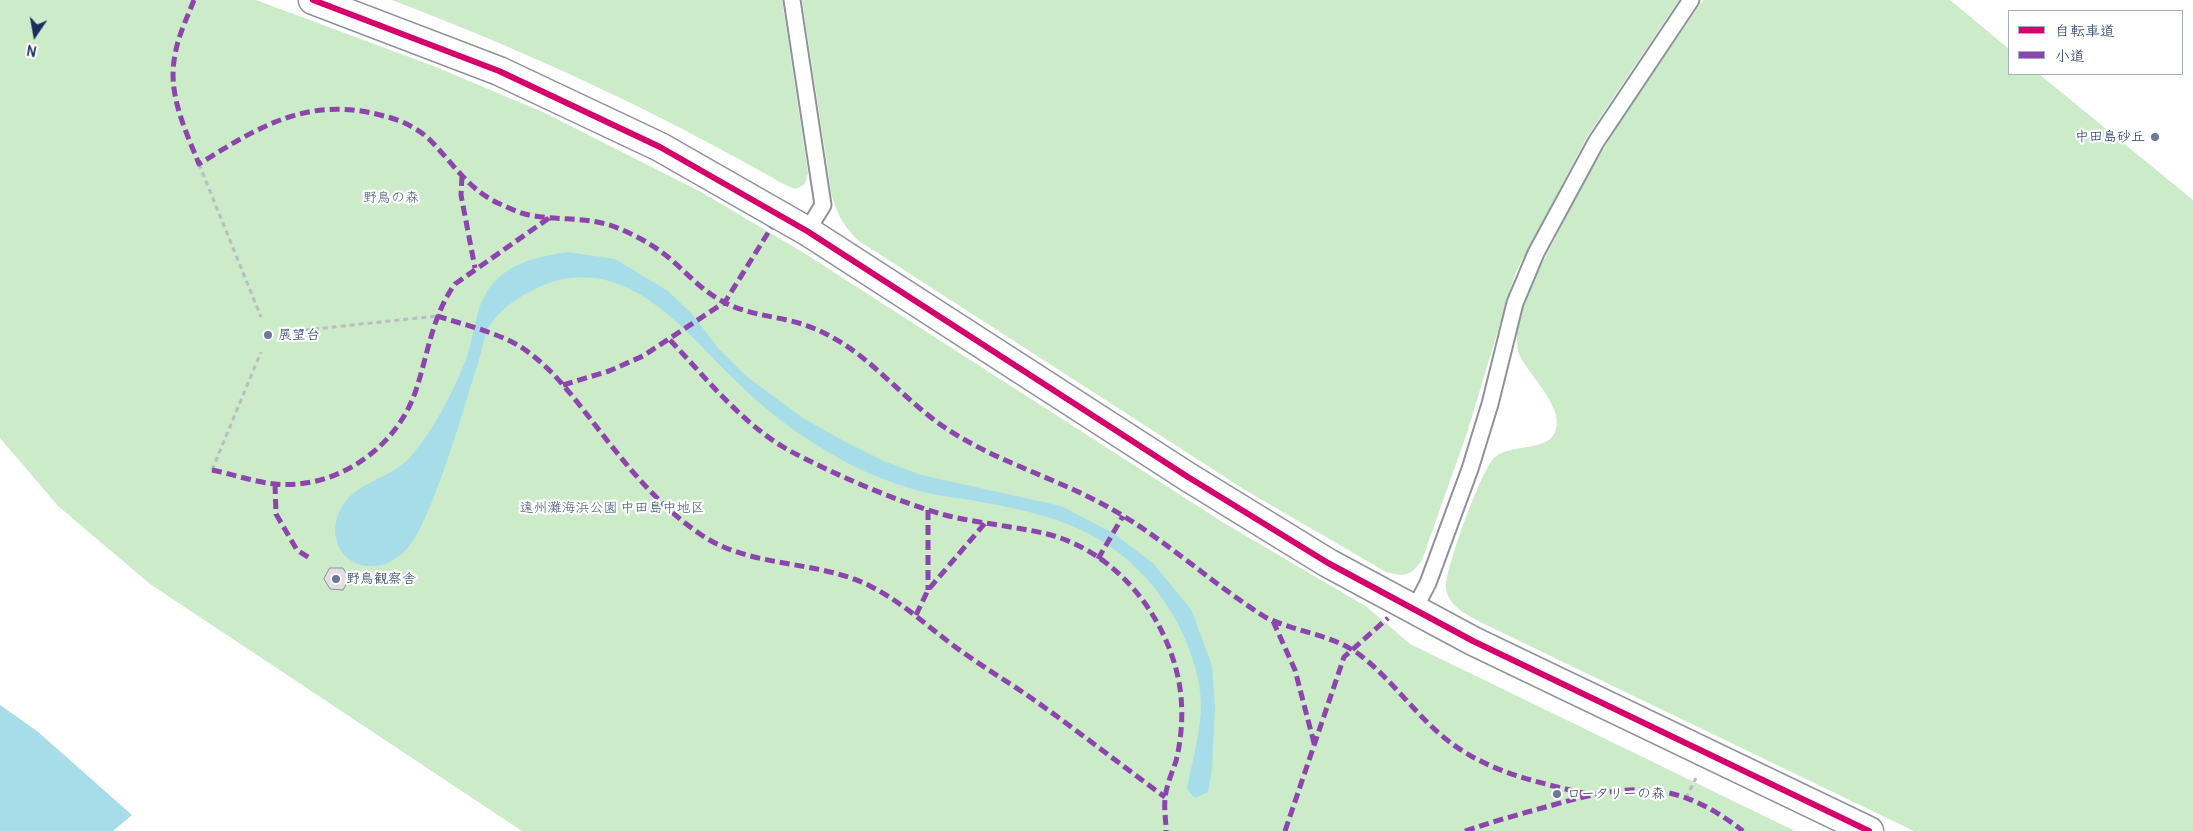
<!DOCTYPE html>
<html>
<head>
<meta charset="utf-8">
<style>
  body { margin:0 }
  #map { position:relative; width:2193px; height:831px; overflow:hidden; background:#fff; font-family:Pangolin,"Klee One",sans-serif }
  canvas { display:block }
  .legend { position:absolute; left:2008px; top:10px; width:175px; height:65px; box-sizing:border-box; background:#fff; border:1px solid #a4acbf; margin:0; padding:6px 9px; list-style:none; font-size:15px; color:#1b2f5e }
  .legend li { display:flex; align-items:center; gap:10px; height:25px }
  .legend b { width:25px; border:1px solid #a4acbf }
  .north { position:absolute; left:10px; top:10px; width:50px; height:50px; -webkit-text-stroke:4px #fff; paint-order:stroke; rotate:192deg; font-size:14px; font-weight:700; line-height:20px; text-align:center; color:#1b2f5e }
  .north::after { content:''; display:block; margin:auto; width:18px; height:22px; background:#1b2f5e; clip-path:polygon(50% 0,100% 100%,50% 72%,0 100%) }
</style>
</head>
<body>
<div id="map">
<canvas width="2193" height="831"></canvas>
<ul class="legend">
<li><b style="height:6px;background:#d6006c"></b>自転車道</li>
<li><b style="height:6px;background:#8e44ad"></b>小道</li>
</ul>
<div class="north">N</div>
</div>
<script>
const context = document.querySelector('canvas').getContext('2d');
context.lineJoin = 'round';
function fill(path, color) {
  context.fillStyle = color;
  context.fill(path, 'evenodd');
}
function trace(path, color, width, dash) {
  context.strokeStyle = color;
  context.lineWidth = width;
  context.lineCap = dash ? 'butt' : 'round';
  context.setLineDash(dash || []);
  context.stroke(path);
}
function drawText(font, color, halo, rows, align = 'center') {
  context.font = font + ' Pangolin,"Klee One",sans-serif';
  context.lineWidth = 4.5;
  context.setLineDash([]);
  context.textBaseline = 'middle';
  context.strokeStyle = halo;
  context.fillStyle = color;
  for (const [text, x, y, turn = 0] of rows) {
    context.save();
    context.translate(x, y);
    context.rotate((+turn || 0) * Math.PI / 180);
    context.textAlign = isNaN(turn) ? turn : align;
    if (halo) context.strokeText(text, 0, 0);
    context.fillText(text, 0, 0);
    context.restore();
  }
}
fill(new Path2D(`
  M0,0H256L436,67L545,113L703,193L804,253L1224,523L1367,607L1410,644L1795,831H522L150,584L58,506L0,438Z
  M392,0H782L808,173L805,184L796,189L787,186C658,112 531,53 392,0Z
  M802,0H1679L1587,137L1515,274L1467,433L1422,560C1411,576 1405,577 1386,572L1245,490L859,241C845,228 838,216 832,197Z
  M1703,0H1950L2009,49V74H2039L2193,200V831H1914L1482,623C1468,615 1447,606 1446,587C1445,570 1482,467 1495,457C1514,442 1550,453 1556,429C1563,405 1527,374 1518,352C1517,347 1517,339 1517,334C1518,307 1542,263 1555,239C1569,212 1582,184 1598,158C1630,104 1668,52 1703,0Z`), '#ccebc9');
fill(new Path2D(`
  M567,252L615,259L668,291L691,313L719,349L746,376L803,418L842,440L884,461L921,475L1061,506L1113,533L1153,563L1192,611L1212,666L1215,708L1212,770L1208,792L1195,798L1187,789C1192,761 1201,732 1201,704C1200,661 1176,611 1147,579C1098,524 1041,513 971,500C954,497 936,496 920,491C887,482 855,469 825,450C793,431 764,409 737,382C689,336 635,262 559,280C535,286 501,305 489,327C484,336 482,350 479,360C464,407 451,454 433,499C425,518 418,537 404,552C396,559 385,566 374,566C348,568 331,546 336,522C346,480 389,483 411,456C433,431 454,391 466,359C472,343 474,325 479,309C494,266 527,259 567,252Z
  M0,705L37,731L132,815L113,831H0Z`), '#a7dde9');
const building = new Path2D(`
  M330,568H343L349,579L343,590L330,589L324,579Z`);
fill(building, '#e5dce3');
trace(building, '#8e929a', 1);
const lane = new Path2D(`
  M792,0L823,205L807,231
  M1414,610L1428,583L1470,469L1490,404L1515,303L1536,253L1596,142L1691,0`);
const secondary = new Path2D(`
  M313,0L499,71L660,147L807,231L1188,477L1328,563L1473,641L1869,831`);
trace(lane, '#8e929a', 19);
trace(secondary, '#8e929a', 31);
trace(new Path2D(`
  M199,164L261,317
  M287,332L437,316
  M212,470L261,352
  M1686,798L1696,778`), '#b9bcc1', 3, [5, 4]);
trace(lane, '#fff', 15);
trace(secondary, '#fff', 28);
trace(new Path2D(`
  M194,0C187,18 178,36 175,55C167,93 185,129 199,164C260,126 309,95 384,116C401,120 420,129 432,142C454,165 470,191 500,204C509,208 519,213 529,215C559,221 591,216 620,229C637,236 653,245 668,257C685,271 700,289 720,300C742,313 766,315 791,321C809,325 826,333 842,343C880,367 909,404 947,429C997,462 1056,478 1108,507C1164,538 1211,583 1265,617C1295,632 1332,634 1360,655C1390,678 1412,710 1441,735C1484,772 1537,782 1591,795
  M462,176L461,195L475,268
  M437,316C465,325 496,332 521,347C550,366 571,394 592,421C624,462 656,504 700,534C750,569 817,559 870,586C904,603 930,629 961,651C982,666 1003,679 1024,693C1072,726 1118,763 1165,797
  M670,340C707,379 743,425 790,451C836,475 895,501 945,515C980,524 1016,526 1051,535C1115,553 1162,611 1177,673C1184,701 1183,733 1176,761C1172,773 1166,786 1165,799C1164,810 1166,820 1166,831
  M563,385L609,371L643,356L725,302L771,228
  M212,470C232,474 254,482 275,484C336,490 397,448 416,390C428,354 432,316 455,284L549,218
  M275,484L276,514L297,550L311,559
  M928,510V590
  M1098,559L1123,516
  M916,615L928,590L986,522
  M1273,621L1295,670L1314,743
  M1285,831L1344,657L1388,618
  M1465,831C1494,821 1524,813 1553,805C1631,783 1676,779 1743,831`), '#8e44ad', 5, [10, 5]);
trace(new Path2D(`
  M313,0L499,71L660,147L807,231L1188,477L1328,563L1473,641L1869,831`), '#d6006c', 6);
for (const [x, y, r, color] of [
  [2155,137,5,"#6b7896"],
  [268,335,5,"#6b7896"],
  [336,579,5,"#6b7896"],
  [1557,794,5,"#6b7896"]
]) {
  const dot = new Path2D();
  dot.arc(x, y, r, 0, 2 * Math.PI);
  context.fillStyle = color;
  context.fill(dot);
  trace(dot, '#fff', 2);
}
drawText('14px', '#1b2f5e', '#fff', [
  ["中田島砂丘",2145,137,"right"],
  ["展望台",278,335],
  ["野鳥観察舎",346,579],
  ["ロータリーの森",1567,794]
], 'left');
drawText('14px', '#3d5a6e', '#fff', [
  ["野鳥の森",391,198],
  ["遠州灘海浜公園 中田島中地区",612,508]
]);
</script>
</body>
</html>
